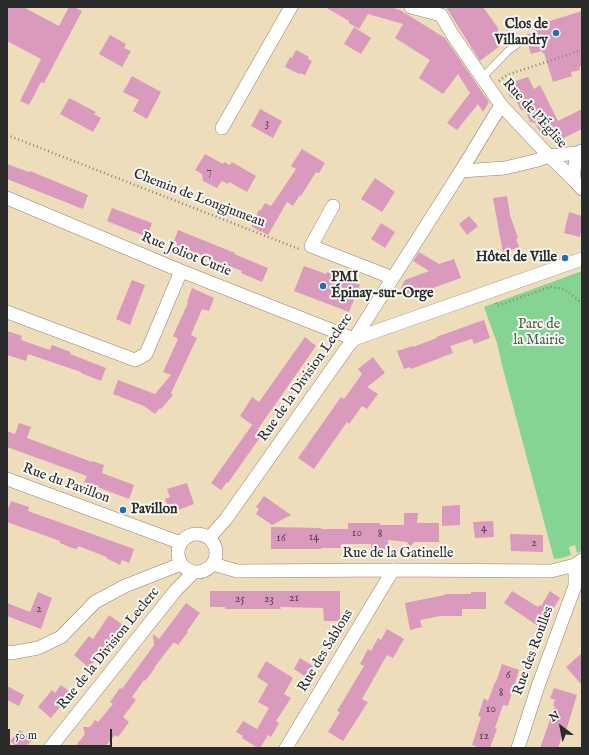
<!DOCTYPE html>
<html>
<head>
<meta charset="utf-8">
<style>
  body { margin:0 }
  #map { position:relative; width:589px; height:755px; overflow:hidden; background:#eeddba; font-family:"IM FELL English",serif }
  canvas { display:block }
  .frame { position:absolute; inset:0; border:8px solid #2b2b2b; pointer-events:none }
  .north { position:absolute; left:541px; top:707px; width:40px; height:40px; -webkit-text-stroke:3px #f6f6f2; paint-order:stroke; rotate:328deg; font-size:11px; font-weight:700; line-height:16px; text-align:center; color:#2b2b2b }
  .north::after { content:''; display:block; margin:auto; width:14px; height:18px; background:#2b2b2b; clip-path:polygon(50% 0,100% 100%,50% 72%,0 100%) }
  .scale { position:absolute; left:8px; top:729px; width:104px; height:18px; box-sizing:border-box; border:2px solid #2b2b2b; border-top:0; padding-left:5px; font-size:12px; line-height:14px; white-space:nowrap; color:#2b2b2b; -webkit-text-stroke:3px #f6f6f2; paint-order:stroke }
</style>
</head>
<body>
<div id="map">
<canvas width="589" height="755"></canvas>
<div class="frame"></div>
<div class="north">N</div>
<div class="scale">50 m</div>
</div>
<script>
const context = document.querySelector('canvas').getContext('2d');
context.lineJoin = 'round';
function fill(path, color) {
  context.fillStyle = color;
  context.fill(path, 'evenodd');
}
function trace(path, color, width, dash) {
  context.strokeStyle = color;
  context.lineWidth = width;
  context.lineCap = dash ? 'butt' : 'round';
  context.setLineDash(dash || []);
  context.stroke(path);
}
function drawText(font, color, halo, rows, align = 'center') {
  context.font = font + ' "IM FELL English",serif';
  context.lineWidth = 4;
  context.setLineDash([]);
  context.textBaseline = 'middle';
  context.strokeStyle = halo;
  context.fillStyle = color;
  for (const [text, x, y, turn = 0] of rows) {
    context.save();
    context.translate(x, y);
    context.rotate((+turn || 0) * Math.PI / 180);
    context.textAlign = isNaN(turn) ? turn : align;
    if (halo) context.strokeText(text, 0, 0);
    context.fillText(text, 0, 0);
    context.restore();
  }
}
fill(new Path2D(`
  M582,271V551L577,553L575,545L569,547L571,555L562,558L554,559L502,365L497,343L484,307Z`), '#85d494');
fill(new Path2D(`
  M7,7H23L59,26L69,7H74L82,11L44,83L41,82L29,105L20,101L41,59L7,41Z
  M325,7H390L400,10L445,38L489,102L483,112L478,104L457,130L447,123L470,93L458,74L443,94L419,78L430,60L395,38L403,24L368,14L359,29L349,23V21Z
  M446,7H483L498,28V40L501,45L480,61Z
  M582,11V66L579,67L580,70L571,72L572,76L553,82L544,53L543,54L542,51L531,54L525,35L536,31L534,26Z
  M354,27L371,38L361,54L344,44Z
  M110,35L126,44L124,48L131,51L122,67L99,54Z
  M296,50L309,57L308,59L312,61L305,75L300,73L299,74L285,67L290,57L292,58Z
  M132,76L161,92L147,119L133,111L139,100L123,92Z
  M528,77L534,89L540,85L558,121L582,109V129L554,143L549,135L543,138L535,123L530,122L526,111L521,110L516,100L510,97L504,85Z
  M69,98L96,112L94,114L101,118L93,132L60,114Z
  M260,109L282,121L273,138L251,126Z
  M302,149L325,163L319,173L316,172L301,196L300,195L293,206L287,202L268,235L261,231V232L251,226L255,220H254L259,210L260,211L265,203L271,206L282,190L296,169L291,166Z
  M205,154L223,164L224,162L230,165L232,162L256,176L247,192L229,182L228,184L222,181L217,188L203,181L202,174L195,170Z
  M7,164L29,172L30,171L88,195L83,209L7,179Z
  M375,178L395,192L382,212L361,199Z
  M507,196L510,215L518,238L516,239L519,247L503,253L493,198Z
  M112,208L152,223L147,237L107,221Z
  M569,212L582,216V229L580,237L564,233Z
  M469,216L478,226L467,235L459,224Z
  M381,223L395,232L385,248L371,239Z
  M178,230L235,253L234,254L268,268L262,282L241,273L242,271L173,244Z
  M419,252L439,264L454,259L461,278L416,294L415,291L407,294L403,292L401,288L405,280L429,271L413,261Z
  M304,266L326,274L327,272L360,285L349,312L294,291Z
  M132,280L145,285L130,325L116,319Z
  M192,288L214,298L209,311L202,309L191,335L197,338L171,393L173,395L161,409L160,408L155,414L144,406L113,394L118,380L155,394L171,375L163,372L178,339L173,336L188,303L187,302Z
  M484,320L490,338L474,344L472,339L450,346L453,353L411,369L410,367L404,369L397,351L413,346V347L437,338L436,337Z
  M7,331L22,336L21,340L50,350L52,345L71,352L70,354L106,368L101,381L81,373V372L28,354L26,361L7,355Z
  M305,337L316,346L258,429L240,416L252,397L259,402Z
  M373,357L385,373L367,387L378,394L367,409L362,406L349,424L347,422L314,469L298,458L341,397L344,399L362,374L358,369Z
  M19,423L31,427L27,438L92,462V461L104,465L102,473L134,485L129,499L84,482L87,476L7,447V431L15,434Z
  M252,425L263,433L228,483L227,482L221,490L211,483Z
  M187,483L194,504L170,513L165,499L170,497L167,489Z
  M264,496L291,515L272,525L256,514L259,509L256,507Z
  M11,501L29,507L28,511L134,549L129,563L122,560L120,565L106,558L107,557L78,546L77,549L72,548L60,543V541L7,522V512Z
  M460,505V525L442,526V506Z
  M404,513H418L417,523H439V542H414L410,547L407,542L388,540V549L371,548V544H341V548H321V549H271V527L321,528V529H348V523H380V525H404Z
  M493,521L494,537L475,538L473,522Z
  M510,534L543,535V552L511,551Z
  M210,591H340V621H324L323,608L280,607L281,609H225V607H210Z
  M512,591L538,607L539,605L541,606L550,591L560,598L541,628L504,603Z
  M38,592L52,598L41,629L7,616V603L30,612Z
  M471,592H486V609H462V616H440L420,620L422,627L410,630L405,603L445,595V594H471Z
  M186,603L200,613L187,631L188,632L178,645L174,642L157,664L154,668H155L145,681L144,680L132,697L136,700L123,717L129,722L118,737L115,735L104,748H74L85,734L83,727H90L95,720L98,722L113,704L110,702L120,688L122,689L154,645L153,634L159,639Z
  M109,615L123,625L111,643L99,657L98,656L89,668L74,655L89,636L93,639Z
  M387,629L404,639L393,658L387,655L362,699L368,702L343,741L328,732L340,712L337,711L364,666L360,664L368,649L371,651L378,638L381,640Z
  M582,653V685L566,667Z
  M300,658L313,666L306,677L294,669Z
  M266,661L293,678L284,694L291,698L276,721L279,723L271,737L268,735L260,748H258L242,738L243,736L236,732L243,721L257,729L269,708L258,702L268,684L257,677Z
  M502,664L519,670L508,706L503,705L495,728L497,729L490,748H481L472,745L481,717L478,716L484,698L488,701L495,682H496Z
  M61,685L71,693L51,718L38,707L52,690L55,693Z
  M7,686L24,695L19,706L7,700Z
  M554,688L577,695L565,734L563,733L558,748H540L555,706H553L555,700L550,698Z
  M20,730L32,740L25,748H19L10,741Z`), '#da9abd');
const lane = new Path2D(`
  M482,78L508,51L519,43`);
const street = new Path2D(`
  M411,7L441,15L452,34L501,105L549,156L574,180L582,189
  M222,128L291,7
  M461,171L505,168L538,160L549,156L577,153L582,151
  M574,180V171L577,153
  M7,198L181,271L354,339
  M333,206L311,246L393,278
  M7,312L135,360L146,354L181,271
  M354,339L582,259
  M7,479L181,543
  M178 553a19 19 0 1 1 38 0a19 19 0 1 1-38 0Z
  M209,538L226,519L346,349L354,339L461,171L501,105
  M213,564L237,571L393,570L551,571L575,565L582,560
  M7,652L11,653L38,648L61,637L95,602L125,586L181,564
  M50,748L176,590L194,572
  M286,748L393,570
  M518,748L538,686L575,586V565`);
trace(lane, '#8c8472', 8);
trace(street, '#8c8472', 14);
trace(new Path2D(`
  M499,81L507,75L582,50
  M7,135L299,249
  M496,303L497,306L550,287L564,289L582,303`), '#8c8472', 2.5, [1, 3]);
trace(lane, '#fff', 7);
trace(street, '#fff', 13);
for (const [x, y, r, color] of [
  [556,33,4,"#1f6fb2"],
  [565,258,4,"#1f6fb2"],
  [323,286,4,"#1f6fb2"],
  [123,510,4,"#1f6fb2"]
]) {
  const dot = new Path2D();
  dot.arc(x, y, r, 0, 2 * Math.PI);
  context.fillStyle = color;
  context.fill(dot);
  trace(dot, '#f6f6f2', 1.5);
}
drawText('12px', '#574750', null, [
  ["3",267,124],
  ["7",209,173],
  ["4",484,529],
  ["10",357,534],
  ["8",380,535],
  ["14",314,538],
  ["16",281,539],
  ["2",534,544],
  ["21",294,599],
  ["25",240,600],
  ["23",269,600],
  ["2",39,610],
  ["6",508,676],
  ["8",501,694],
  ["10",491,710],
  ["12",484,737]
]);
drawText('bold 14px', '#2b2b2b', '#f6f6f2', [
  ["Clos de",548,25],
  ["Villandry",548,41],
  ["Hôtel de Ville",557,258],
  ["PMI",331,278,"left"],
  ["Épinay-sur-Orge",331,294,"left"],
  ["Pavillon",131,510,"left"]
], 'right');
drawText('14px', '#2b2b2b', '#f6f6f2', [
  ["Rue de l'Église",534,114,48],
  ["Chemin de Longjumeau",199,199,21],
  ["Rue Joliot Curie",186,255,22],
  ["Rue de la Division Leclerc",306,378,-55],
  ["Rue du Pavillon",66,484,20],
  ["Rue de la Gatinelle",398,554],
  ["Rue de la Division Leclerc",109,649,-51],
  ["Rue des Sablons",326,651,-59],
  ["Rue des Roulles",534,651,-70]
]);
drawText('14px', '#465e4a', '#f6f6f2', [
  ["Parc de",539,325],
  ["la Mairie",539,341]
]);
</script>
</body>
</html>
